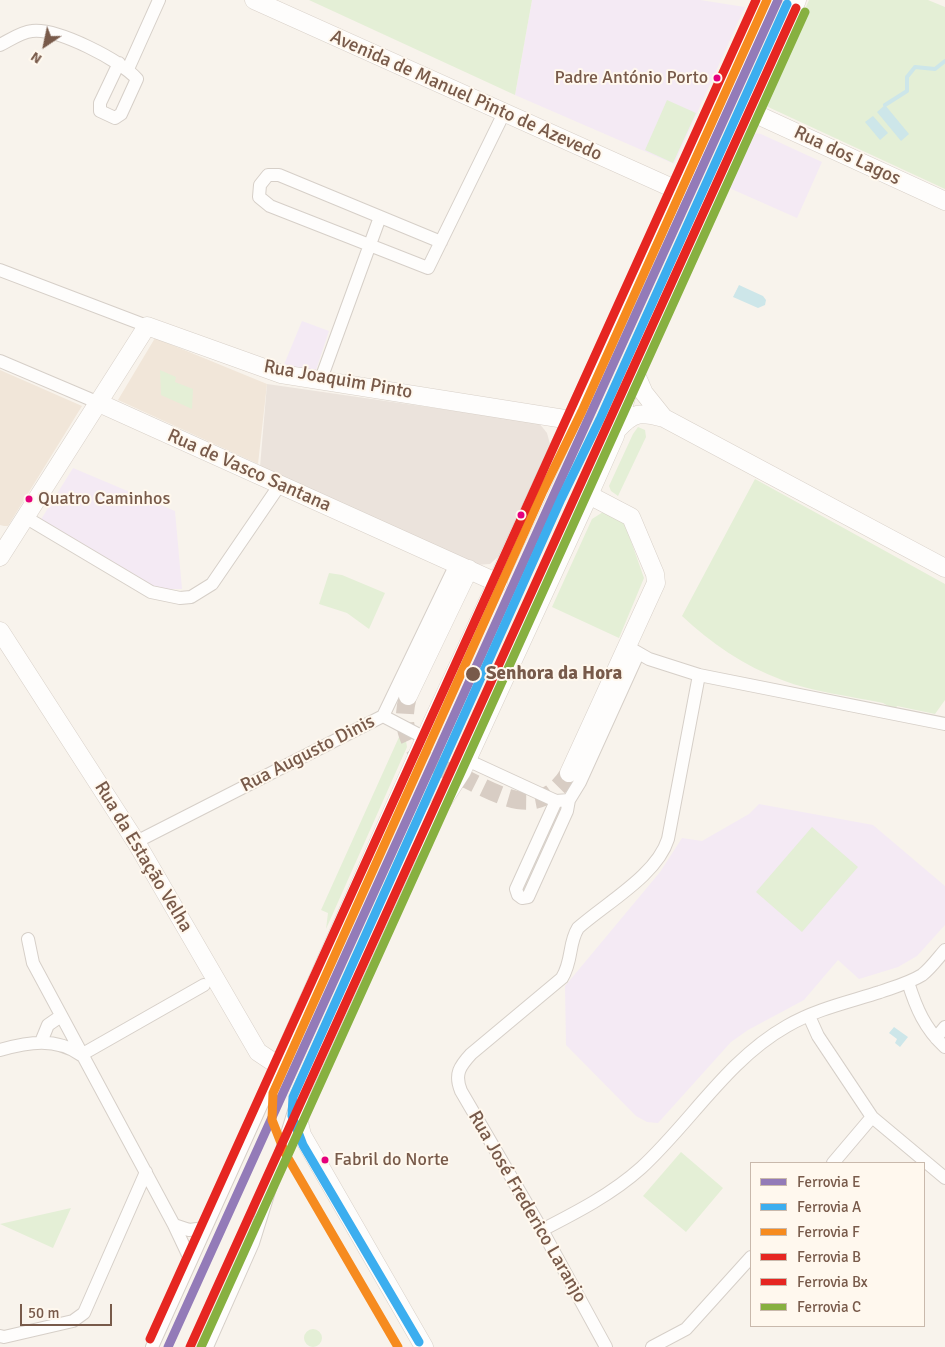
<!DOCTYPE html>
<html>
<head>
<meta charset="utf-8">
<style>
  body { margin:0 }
  #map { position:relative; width:945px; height:1347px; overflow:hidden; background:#f8f3ec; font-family:Signika,sans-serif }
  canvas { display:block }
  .legend { position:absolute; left:750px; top:1162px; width:175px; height:165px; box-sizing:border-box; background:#fff8ee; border:1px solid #c9b9ac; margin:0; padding:6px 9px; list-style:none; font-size:15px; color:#785a4a }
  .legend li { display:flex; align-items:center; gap:10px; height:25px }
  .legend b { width:25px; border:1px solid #c9b9ac }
  .north { position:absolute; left:20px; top:20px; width:50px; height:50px; -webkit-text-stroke:4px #fff8ee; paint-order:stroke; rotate:214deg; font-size:14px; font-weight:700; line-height:20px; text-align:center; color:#785a4a }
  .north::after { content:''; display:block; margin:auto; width:18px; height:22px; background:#785a4a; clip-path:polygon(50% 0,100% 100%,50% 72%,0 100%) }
  .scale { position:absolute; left:20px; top:1304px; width:92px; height:22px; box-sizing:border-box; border:2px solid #785a4a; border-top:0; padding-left:6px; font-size:15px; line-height:18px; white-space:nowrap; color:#785a4a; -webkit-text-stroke:4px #fff8ee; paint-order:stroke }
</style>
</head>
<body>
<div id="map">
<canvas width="945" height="1347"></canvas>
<ul class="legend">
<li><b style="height:6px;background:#937bb8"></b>Ferrovia E</li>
<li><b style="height:6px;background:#3caeef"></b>Ferrovia A</li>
<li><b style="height:6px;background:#f68b1f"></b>Ferrovia F</li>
<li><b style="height:6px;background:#e62621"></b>Ferrovia B</li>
<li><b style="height:6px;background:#e62621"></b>Ferrovia Bx</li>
<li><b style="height:6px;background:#87b040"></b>Ferrovia C</li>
</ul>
<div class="north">N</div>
<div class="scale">50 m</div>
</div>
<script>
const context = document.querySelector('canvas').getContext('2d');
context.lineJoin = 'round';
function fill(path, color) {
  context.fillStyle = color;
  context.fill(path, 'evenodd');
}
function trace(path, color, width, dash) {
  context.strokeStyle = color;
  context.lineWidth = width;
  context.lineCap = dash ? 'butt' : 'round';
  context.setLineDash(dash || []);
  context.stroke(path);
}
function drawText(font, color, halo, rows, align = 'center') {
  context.font = font + ' Signika,sans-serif';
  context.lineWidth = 4;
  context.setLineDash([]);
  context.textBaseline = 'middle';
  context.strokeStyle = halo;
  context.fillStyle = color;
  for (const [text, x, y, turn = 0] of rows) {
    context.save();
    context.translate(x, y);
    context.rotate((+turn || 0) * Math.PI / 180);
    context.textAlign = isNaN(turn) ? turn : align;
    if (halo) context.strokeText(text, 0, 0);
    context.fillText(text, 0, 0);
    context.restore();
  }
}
fill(new Path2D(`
  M155,338L267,384L258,464L118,400Z
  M0,370L82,406L8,526H4L0,525Z`), '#f1e6d9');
fill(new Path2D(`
  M267,384L539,423L547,433L550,444L500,555L490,564L475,565L260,467Z`), '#ebe3dc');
fill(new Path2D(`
  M532,0H700L745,7L674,164L515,95Z
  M754,133L761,134L822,162L797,218L727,187L750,137Z
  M302,321L329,331L315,373L283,367Z
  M73,468L175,511L182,589H154L40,521Z
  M759,804L873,825L945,886V925L917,956L898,967L859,979L838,960L804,1000L748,1030L731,1042L658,1123L647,1122L636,1116L566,1045L565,986L660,872L682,838L702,841L749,814Z`), '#f4eaf4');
fill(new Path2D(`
  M309,0H532L515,95Z
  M809,0H928L945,7V189L766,106L765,100Z
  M667,100L696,113L673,163L645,150Z
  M160,370L176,377L175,382L193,389L192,409L161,395Z
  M638,427L645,430L646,437L618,496L611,491L609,486L633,434Z
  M755,479L945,584V700L935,714L897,706L895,710L883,703C850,696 813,692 782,680C744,666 711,643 682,616Z
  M603,512L622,520L625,524L644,578L619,638L552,607L592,519Z
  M329,573L342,575L385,593L369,629L347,613L319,604Z
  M399,737L406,741L407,747L326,929L328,913L321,910Z
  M812,827L858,867L802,932L756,892Z
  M681,1152L723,1188L686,1232L643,1196Z
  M71,1208L53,1248L0,1224Z
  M304 1338a9 9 0 1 1 18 0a9 9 0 1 1-18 0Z`), '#e4efd6');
fill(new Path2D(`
  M885,105L909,134L901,141L877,112Z
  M873,116L888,133L880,140L865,122Z
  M739,285L763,296L766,300L765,305L758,308L733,297Z
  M894,1027L908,1037L900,1047L895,1043L897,1039L889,1033Z`), '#cde6e9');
trace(new Path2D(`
  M885,105L907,91V77L915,67L935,69L945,61`), '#cde6e9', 4);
trace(new Path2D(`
  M408,696C402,719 404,737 420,756C435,766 452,773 468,780C506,799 541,818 569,773`), '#d8cdc4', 18, [18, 9]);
const street = new Path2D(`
  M0,45C10,40 21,32 32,31C58,28 120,60 137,79L121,114L115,118L100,111V103L119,63
  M128,69L159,0
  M441,242L279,175H268L260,185L259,197L270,206L428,268L504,113
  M0,270L147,326
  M0,361L99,403
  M321,379L380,217
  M25,517L151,592L180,598L191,597L212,584L279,486
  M628,647L649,659L699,675L945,724
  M383,716L425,738
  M467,760L556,801L569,800L580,782L638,654
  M556,801L516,889L518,895L522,898L528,897L567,811L569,800
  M136,842L383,716L456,564
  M28,939L33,963L174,1225L191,1261
  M908,982C916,1008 925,1029 945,1047
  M809,1016L818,1036L872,1117L945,1178
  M936,1038L945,1027
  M41,1042L48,1025L61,1016
  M0,1050C28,1042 56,1037 81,1055
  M81,1055L204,985
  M833,1163L872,1117
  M174,1225L189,1230L205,1228
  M542,1230C577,1212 612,1194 641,1168C691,1122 727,1060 787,1026C816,1009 849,1002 880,992C894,987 909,983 922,975C931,968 938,958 945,950
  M0,1336L4,1337L73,1321L84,1313L146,1172
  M152,1347L279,1066
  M207,1347L253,1243L295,1108
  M606,1347L542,1230L461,1091C454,1074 460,1066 471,1054L562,978C573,960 568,944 578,928C606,903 657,875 668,839L699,675
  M652,1347L686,1329L751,1257`);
const secondary = new Path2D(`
  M254,0L679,191
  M749,111L945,201
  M634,370L644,393L664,418
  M99,403L498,583
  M617,430C634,411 641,412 664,418L945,568
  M0,557L147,326L281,374L571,420
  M0,631L136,842L258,1052L279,1066L425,738L765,0
  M408,696L469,569
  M569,773L656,583L655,574L631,517L589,495
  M424,1347L302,1135L297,1114L300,1094L409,853L462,771L589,495L615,436L638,356L797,0`);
trace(street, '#d6cfc8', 14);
trace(secondary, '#d8d0c8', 19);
trace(street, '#fefdfc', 12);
trace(secondary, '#fefdfc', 18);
trace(new Path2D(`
  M168,1347L778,0`), '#937bb8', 9);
trace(new Path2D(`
  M419,1342L303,1145L292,1116L293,1097L561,499L600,419L787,4`), '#3caeef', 9);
trace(new Path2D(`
  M398,1347L285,1153L272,1120L273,1093L543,491L582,411L767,0`), '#f68b1f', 9);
trace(new Path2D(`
  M190,1347L796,8`), '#e62621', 9);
trace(new Path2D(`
  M150,1339L756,0`), '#e62621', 9);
trace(new Path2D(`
  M201,1347L805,12`), '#87b040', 9);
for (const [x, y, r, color] of [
  [717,78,4.5,"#e5007d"],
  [29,499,4.5,"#e5007d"],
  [521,515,4.5,"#e5007d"],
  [473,674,8,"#785a4a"],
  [325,1160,4.5,"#e5007d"]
]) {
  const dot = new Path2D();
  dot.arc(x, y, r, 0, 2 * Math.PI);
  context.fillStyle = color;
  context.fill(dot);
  trace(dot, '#fff8ee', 2);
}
drawText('18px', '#785a4a', '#fff8ee', [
  ["Padre António Porto",708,78,"right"],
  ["Quatro Caminhos",38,499],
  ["Fabril do Norte",334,1160]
], 'left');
drawText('19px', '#785a4a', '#fff8ee', [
  ["Avenida de Manuel Pinto de Azevedo",466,96,24],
  ["Rua dos Lagos",847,156,25],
  ["Rua Joaquim Pinto",338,380,10],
  ["Rua de Vasco Santana",249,471,24],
  ["Rua Augusto Dinis",308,754,-27],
  ["Rua da Estação Velha",143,857,59],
  ["Rua José Frederico Laranjo",527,1207,60]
]);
drawText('bold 19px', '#785a4a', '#fff8ee', [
  ["Senhora da Hora",486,674]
], 'left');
</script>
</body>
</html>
